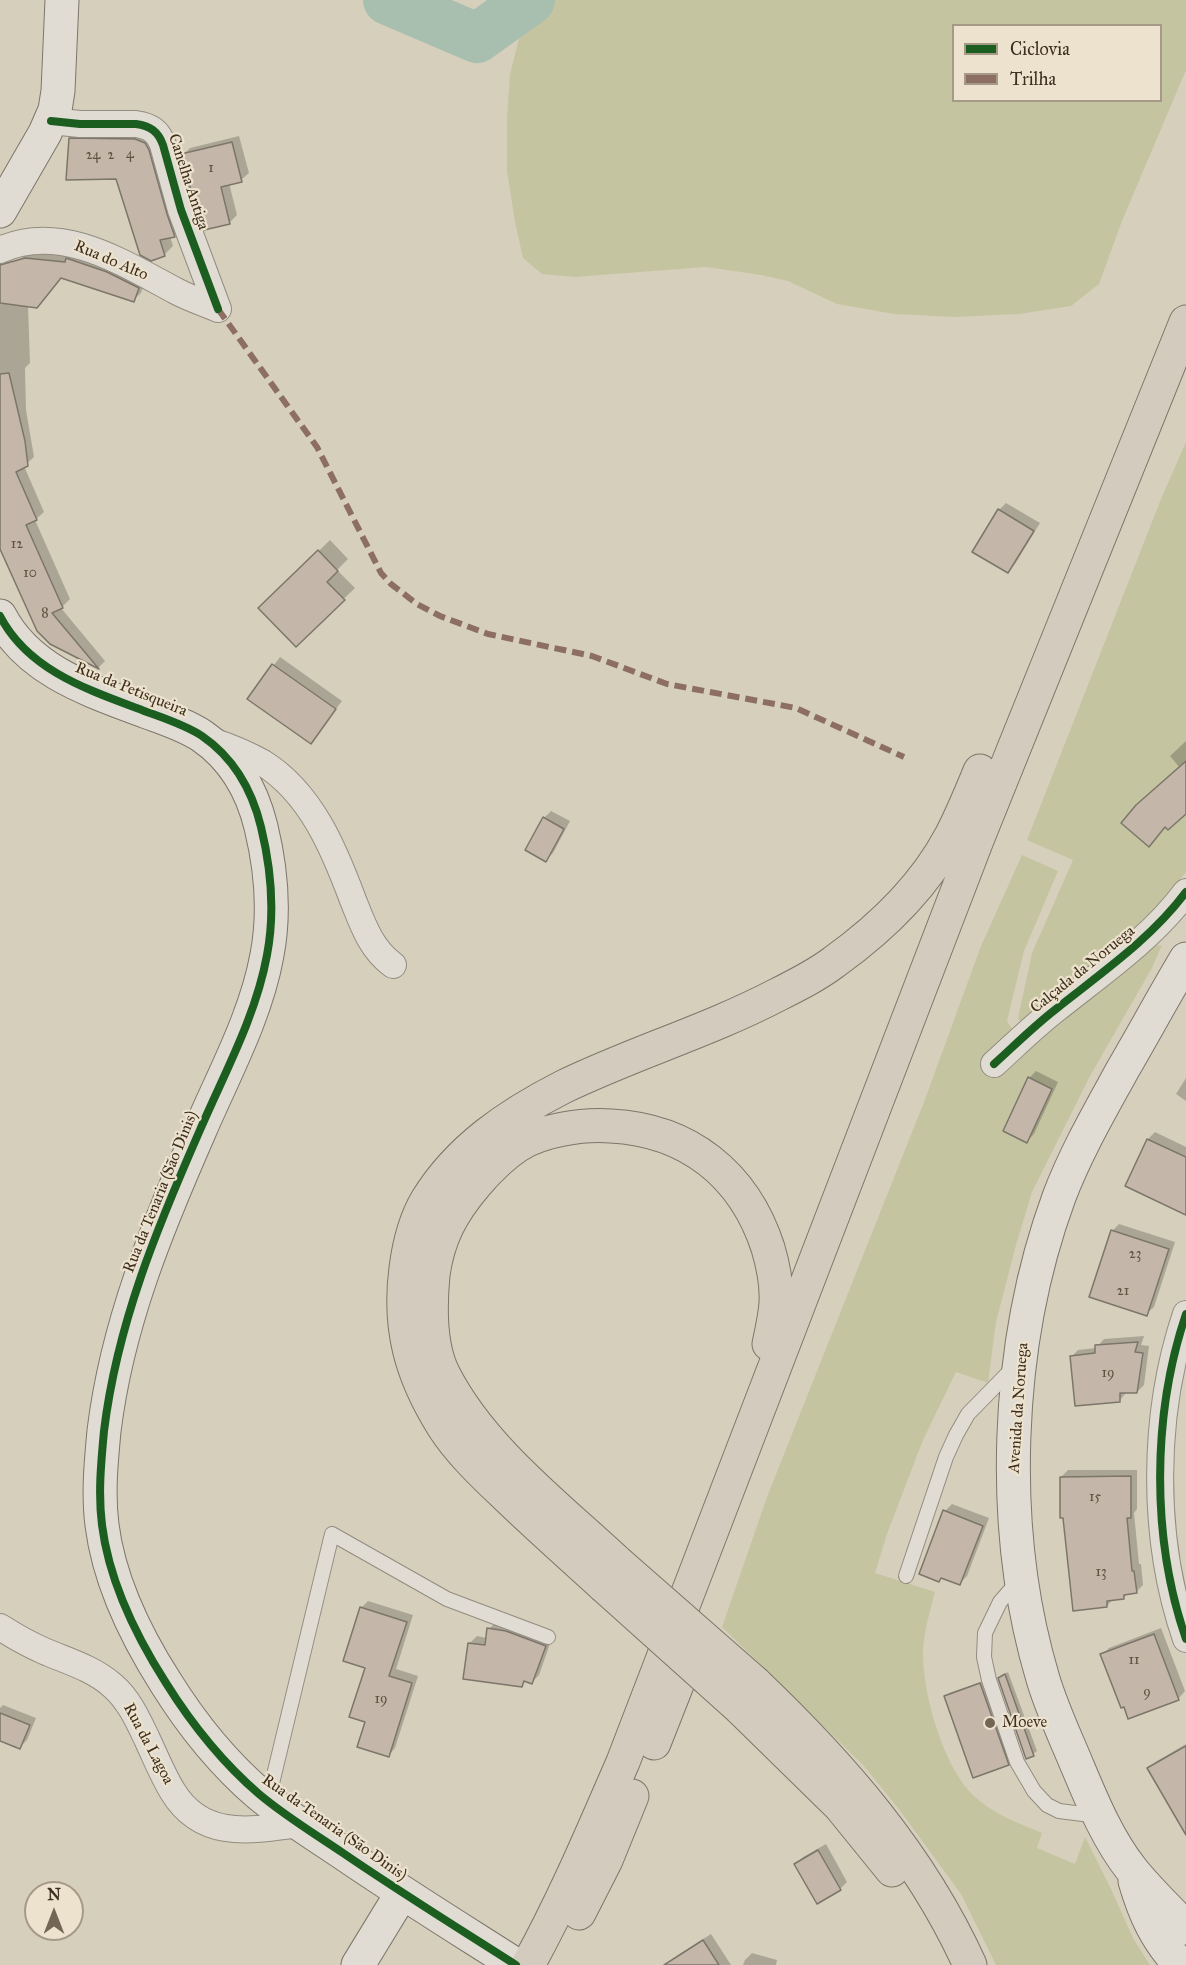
<!DOCTYPE html>
<html>
<head>
<meta charset="utf-8">
<style>
  body { margin:0 }
  #map { position:relative; width:1186px; height:1965px; overflow:hidden; background:#d6cfbc; font-family:"IM FELL Great Primer",serif }
  canvas { display:block }
  .legend { position:absolute; left:952px; top:24px; width:210px; height:78px; box-sizing:border-box; background:#ece2cd; border:2px solid #a69a87; margin:0; padding:8px 10px; list-style:none; font-size:18px; color:#3d2e1d }
  .legend li { display:flex; align-items:center; gap:12px; height:30px }
  .legend b { width:30px; border:2px solid #a69a87 }
  .north { position:absolute; left:24px; top:1881px; width:60px; height:60px; box-sizing:border-box; background:#ece2cd; border:2px solid #a69a87; border-radius:50%; rotate:0deg; font-size:16px; font-weight:700; line-height:24px; text-align:center; color:#3d2e1d }
  .north::after { content:''; display:block; margin:auto; width:21px; height:27px; background:#736655; clip-path:polygon(50% 0,100% 100%,50% 72%,0 100%) }
</style>
</head>
<body>
<div id="map">
<canvas width="1186" height="1965"></canvas>
<ul class="legend">
<li><b style="height:8px;background:#1b5e20"></b>Ciclovia</li>
<li><b style="height:8px;background:#8d6e63"></b>Trilha</li>
</ul>
<div class="north">N</div>
</div>
<script>
const context = document.querySelector('canvas').getContext('2d');
context.lineJoin = 'round';
function fill(path, color) {
  context.fillStyle = color;
  context.fill(path, 'evenodd');
}
function trace(path, color, width, dash) {
  context.strokeStyle = color;
  context.lineWidth = width;
  context.lineCap = dash ? 'butt' : 'round';
  context.setLineDash(dash || []);
  context.stroke(path);
}
function drawText(font, color, halo, rows, align = 'center') {
  context.font = font + ' "IM FELL Great Primer",serif';
  context.lineWidth = 4.5;
  context.setLineDash([]);
  context.textBaseline = 'middle';
  context.strokeStyle = halo;
  context.fillStyle = color;
  for (const [text, x, y, turn = 0] of rows) {
    context.save();
    context.translate(x, y);
    context.rotate((+turn || 0) * Math.PI / 180);
    context.textAlign = isNaN(turn) ? turn : align;
    if (halo) context.strokeText(text, 0, 0);
    context.fillText(text, 0, 0);
    context.restore();
  }
}
fill(new Path2D(`
  M529,0H1186V70L1122,221L1099,284L1071,306L1019,314L954,317L894,314L837,304L788,281L761,275L706,267L575,277L542,274L523,258L515,222L507,171V119L510,74ZM954,26H1160V100H954Z
  M1186,442V872L1148,921L1023,1026L1018,1018L1032,953L1073,860L1027,840L1161,499Z
  M1022,855L1058,871L1024,951L1007,1021L1015,1034L1150,946L1162,945L1152,968L1090,1076L1032,1192L1016,1245L996,1322L988,1383L956,1372L923,1440L887,1534L875,1573L935,1592C930,1611 924,1631 923,1651C922,1692 943,1767 974,1796C993,1814 1018,1823 1042,1833L1037,1848L1075,1864L1085,1837L1111,1889L1134,1940L1150,1965H996L961,1894L898,1808L863,1765L722,1627L767,1497L924,1102L981,946Z`), '#c4c5a0');
fill(new Path2D(`
  M80,129L144,130L183,226L174,235L170,236L173,246L164,255L118,177L71,139Z
  M239,136L249,173L241,180L229,183L237,215L230,222L183,155L190,148Z
  M33,251L71,255L145,280L141,293L133,300L62,276L28,305L30,363L25,368L26,410L34,457L24,466L44,512L35,520L70,599L61,608L105,661L98,668L50,643L0,545V276L28,253Z
  M1006,503L1040,523L1015,564L1008,571L999,510Z
  M330,540L348,559L337,570L355,588L296,645L260,608Z
  M280,657L342,701L311,742L249,698Z
  M1186,741V812L1180,768L1170,756Z
  M551,811L570,821L553,853L546,860L544,818Z
  M1036,1071L1058,1082L1034,1134L1027,1141L1029,1078Z
  M1186,1078V1101L1176,1094Z
  M1155,1132L1186,1147V1211L1127,1185L1148,1139Z
  M1119,1224L1175,1242L1154,1307L1146,1314L1112,1231Z
  M1144,1336L1141,1345L1149,1346L1144,1385L1137,1392H1127L1119,1401L1071,1357L1078,1350L1096,1348L1104,1339Z
  M1068,1470H1137V1509L1134,1513L1139,1564H1141L1143,1585L1136,1592L1128,1593L1124,1597L1114,1598L1107,1606L1064,1517L1061,1477Z
  M952,1504L989,1518L967,1576L960,1583L943,1577L939,1580L945,1511Z
  M368,1601L413,1615L396,1669L418,1676L395,1748L388,1756L367,1721V1667L361,1608Z
  M496,1622L552,1638L539,1675L532,1682L526,1680L521,1685L469,1644L477,1636L487,1638L489,1629Z
  M1161,1628L1185,1691L1178,1699L1102,1655L1109,1648Z
  M1008,1672L1037,1751L1033,1754L1026,1756L999,1677Z
  M984,1681L1011,1761L1008,1764L946,1697L949,1693Z
  M3,1705L36,1718L27,1740L20,1747L0,1739V1708Z
  M1186,1744V1832L1149,1768L1157,1761Z
  M826,1844L847,1882L840,1889L796,1864L803,1857Z
  M711,1934L731,1965H673L671,1962L678,1955Z
  M752,1953L777,1960L776,1965H743L745,1960Z`), '#0003');
trace(new Path2D(`
  M388,0L477,38L530,0`), '#a8bfaf', 50);
const building = new Path2D(`
  M69,138L135,139L145,143L149,150L167,214L175,237L160,240L165,256L151,261L140,255L116,179L66,180Z
  M232,142L242,182L221,187L230,224L204,230L195,205L181,154Z
  M25,258L65,262L66,258L107,272L139,288L134,302L61,278L37,308L0,303V265Z
  M9,373L25,441L28,466L16,472L37,520L26,525L63,608L52,613L99,669L50,644L37,631L0,549V374Z
  M998,509L1034,531L1008,573L972,552Z
  M318,550L338,571L327,582L345,600L296,647L258,608Z
  M272,664L336,709L311,744L247,699Z
  M1186,761V814L1168,830L1165,827L1149,847L1121,823L1136,805Z
  M543,817L564,829L546,862L525,850Z
  M1028,1077L1052,1089L1027,1143L1003,1131Z
  M1147,1139L1186,1157V1215L1125,1186Z
  M1111,1230L1169,1249L1147,1316L1089,1297Z
  M1138,1342L1135,1352L1143,1353L1137,1393H1120V1402L1075,1406L1070,1356L1095,1353V1345Z
  M1131,1476V1518H1127L1132,1571H1134L1137,1593L1124,1595V1599L1107,1601V1607L1073,1611L1063,1518H1060V1477Z
  M943,1510L983,1526L960,1585L941,1578L939,1582L919,1574Z
  M360,1607L407,1622L389,1676L412,1683L389,1757L357,1747L365,1722L349,1717L365,1668L343,1661Z
  M487,1628L506,1631L546,1646L532,1684L524,1681L522,1687L463,1679L468,1643L485,1645Z
  M1154,1634L1179,1700L1128,1719L1124,1707L1121,1708L1100,1654Z
  M1005,1674L1034,1756L1026,1759L998,1678Z
  M980,1683L1009,1765L973,1778L944,1696Z
  M0,1713L30,1725L20,1749L0,1741Z
  M1186,1746V1835L1147,1768Z
  M818,1850L841,1890L817,1904L794,1864Z
  M703,1940L719,1965H664Z`);
fill(building, '#c4b7a9');
trace(building, '#7c766a', 1.5);
const lane = new Path2D(`
  M906,1576L946,1457L956,1435L968,1414L1013,1368
  M1019,1580L1000,1602L985,1633L984,1657L989,1680L1017,1762L1034,1791L1047,1805L1059,1811L1099,1816
  M268,1800L332,1534L447,1599L548,1637`);
const street = new Path2D(`
  M51,121L80,124H136C150,126 158,131 163,145L181,210L218,309
  M0,250C61,222 123,263 176,291C189,298 204,303 218,309
  M212,741C230,747 247,754 263,763C311,793 334,849 353,900C363,925 371,949 393,965
  M994,1064C1014,1046 1034,1026 1056,1009C1101,973 1151,939 1186,892
  M1186,1314C1152,1415 1151,1538 1186,1639
  M0,1627C14,1636 28,1644 44,1651C67,1661 93,1668 113,1686C129,1700 138,1720 147,1739C155,1756 163,1776 173,1792C203,1841 253,1830 300,1824`);
const secondary = new Path2D(`
  M0,211L45,133L55,110L58,91L62,0
  M0,616C29,672 92,691 147,712C166,719 185,725 202,736C234,758 252,790 261,827C271,868 275,913 267,955C256,1016 224,1074 200,1130C157,1228 117,1324 104,1431C101,1463 98,1494 102,1525C109,1581 136,1636 166,1683C191,1723 223,1763 259,1794C285,1816 315,1834 343,1853C400,1892 458,1928 516,1965
  M1186,959C1164,996 1144,1033 1123,1069C1100,1111 1076,1152 1059,1197C1005,1344 998,1529 1043,1679C1051,1706 1063,1732 1074,1758C1090,1796 1106,1837 1132,1870C1148,1890 1168,1909 1186,1928
  M1135,1881C1145,1915 1156,1939 1180,1965
  M358,1965L402,1893`);
const highway = new Path2D(`
  M617,1562C557,1506 482,1449 444,1375C429,1346 430,1307 433,1275C438,1238 452,1212 476,1184C488,1170 502,1156 517,1146C540,1130 583,1124 611,1126C688,1130 744,1174 768,1248C773,1265 777,1285 776,1303C775,1317 772,1330 769,1344
  M604,1586C570,1555 536,1525 503,1493C482,1473 459,1451 443,1426C411,1375 398,1328 406,1268C409,1245 415,1220 427,1200C459,1148 510,1114 563,1087C633,1053 708,1031 777,995C797,985 817,975 834,962C880,929 924,887 951,836C962,815 971,793 980,771
  M755,1683C842,1766 920,1855 970,1965
  M740,1708L840,1806L892,1870
  M654,1743L697,1634
  M579,1913L606,1860L632,1796
  M528,1965C564,1900 593,1831 623,1762L977,840L1186,322`);
trace(lane, '#928c80', 16);
trace(street, '#928c80', 28);
trace(secondary, '#7c766a', 35);
trace(highway, '#7c766a', 35);
trace(lane, '#e0dcd3', 14);
trace(street, '#e0dcd3', 26);
trace(secondary, '#e0dcd3', 33);
trace(highway, '#d3ccbe', 33);
const highwayBridge = new Path2D(`
  M617,1562L755,1683
  M604,1586L740,1708`);
trace(highwayBridge, '#7c766a', 35, []);
trace(highwayBridge, '#d3ccbe', 33);
trace(new Path2D(`
  M218,309L317,447L381,573L391,584L417,604L440,616L488,634L592,656L667,684L796,708L904,757`), '#8d6e63', 6, [12, 6]);
trace(new Path2D(`
  M51,121L80,124H136C150,126 158,131 163,145L181,210L218,309
  M0,616C29,672 92,691 147,712C166,719 185,725 202,736C234,758 252,790 261,827C271,868 275,913 267,955C256,1016 224,1074 200,1130C157,1228 117,1324 104,1431C101,1463 98,1494 102,1525C109,1581 136,1636 166,1683C191,1723 223,1763 259,1794C285,1816 315,1834 343,1853C400,1892 458,1928 516,1965
  M994,1064C1014,1046 1034,1026 1056,1009C1101,973 1151,939 1186,892
  M1186,1314C1152,1415 1151,1538 1186,1639`), '#1b5e20', 8);
for (const [x, y, r, color] of [
  [990,1723,6,"#736655"]
]) {
  const dot = new Path2D();
  dot.arc(x, y, r, 0, 2 * Math.PI);
  context.fillStyle = color;
  context.fill(dot);
  trace(dot, '#ece2cd', 2);
}
drawText('14px', '#605141', null, [
  ["4",130,155],
  ["24",93,156],
  ["2",111,156],
  ["1",211,169],
  ["12",17,545],
  ["10",30,574],
  ["8",45,614],
  ["23",1135,1255],
  ["21",1123,1292],
  ["19",1108,1374],
  ["15",1095,1498],
  ["13",1101,1573],
  ["11",1134,1661],
  ["9",1147,1693],
  ["19",381,1700]
]);
drawText('16px', '#3d2e1d', '#ece2cd', [
  ["Canelha Antiga",188,182,72],
  ["Rua do Alto",111,261,23],
  ["Rua da Petisqueira",131,690,22],
  ["Calçada da Noruega",1083,970,-39],
  ["Rua da Tenaria (São Dinis)",161,1192,-68],
  ["Avenida da Noruega",1019,1408,-86],
  ["Rua da Lagoa",148,1744,62],
  ["Rua da Tenaria (São Dinis)",334,1828,35]
]);
drawText('16px', '#3d2e1d', '#ece2cd', [
  ["Moeve",1002,1723]
], 'left');
</script>
</body>
</html>
